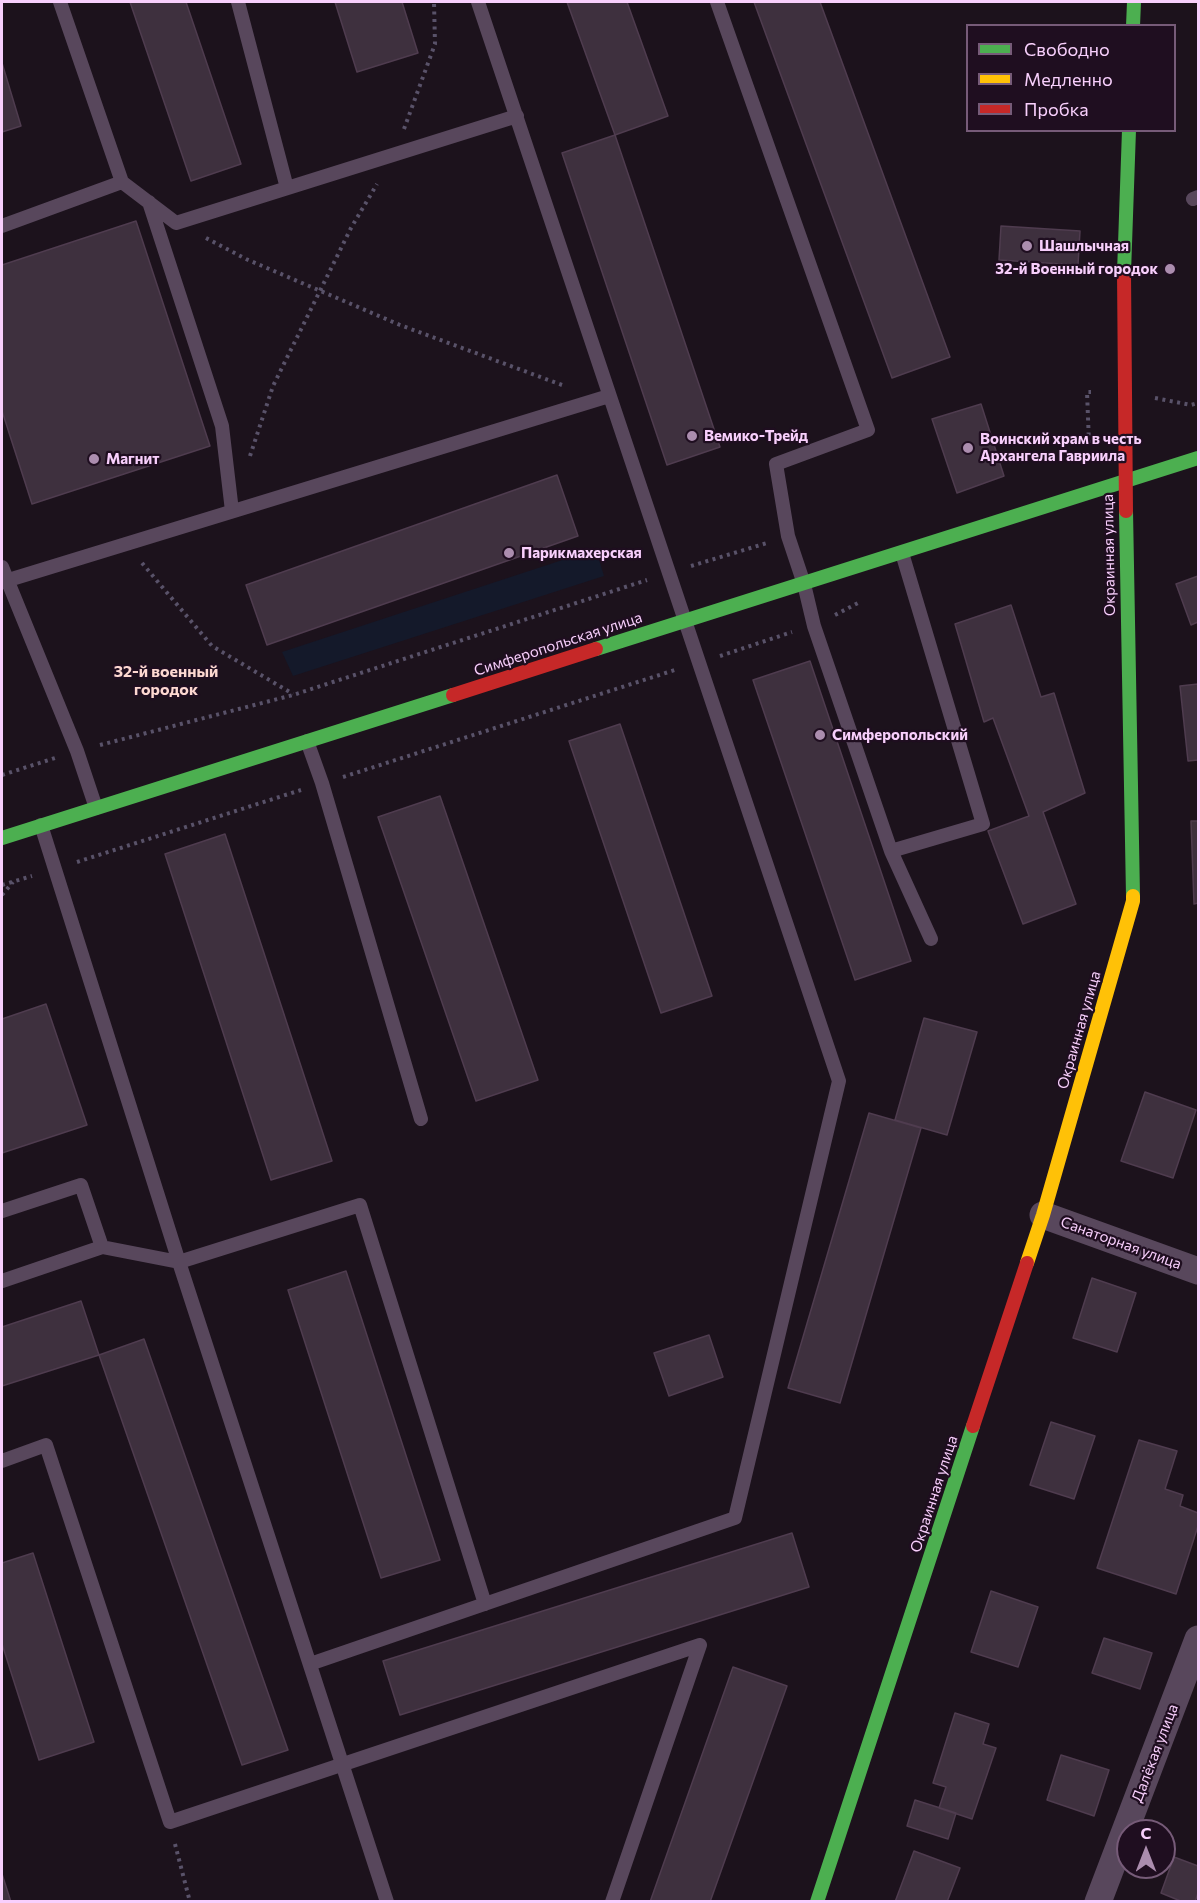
<!DOCTYPE html>
<html>
<head>
<meta charset="utf-8">
<style>
  body { margin:0 }
  #map { position:relative; width:1200px; height:1903px; overflow:hidden; background:#1c121c; font-family:Commissioner,sans-serif }
  canvas { display:block }
  .frame { position:absolute; inset:0; border:3px solid #f8cffc; pointer-events:none }
  .legend { position:absolute; left:966px; top:24px; width:210px; height:108px; box-sizing:border-box; background:#1f0e20; border:2px solid #765b78; margin:0; padding:8px 10px; list-style:none; font-size:18px; color:#f8cffc }
  .legend li { display:flex; align-items:center; gap:12px; height:30px }
  .legend b { width:30px; border:2px solid #765b78 }
  .north { position:absolute; left:1116px; top:1819px; width:60px; height:60px; box-sizing:border-box; background:#1f0e20; border:2px solid #765b78; border-radius:50%; rotate:0deg; font-size:16px; font-weight:700; line-height:24px; text-align:center; color:#f8cffc }
  .north::after { content:''; display:block; margin:auto; width:21px; height:27px; background:#ab8dae; clip-path:polygon(50% 0,100% 100%,50% 72%,0 100%) }
</style>
</head>
<body>
<div id="map">
<canvas width="1200" height="1903"></canvas>
<div class="frame"></div>
<ul class="legend">
<li><b style="height:8px;background:#4caf50"></b>Свободно</li>
<li><b style="height:8px;background:#ffc107"></b>Медленно</li>
<li><b style="height:8px;background:#c62828"></b>Пробка</li>
</ul>
<div class="north">С</div>
</div>
<script>
const context = document.querySelector('canvas').getContext('2d');
context.lineJoin = 'round';
function fill(path, color) {
  context.fillStyle = color;
  context.fill(path, 'evenodd');
}
function trace(path, color, width, dash) {
  context.strokeStyle = color;
  context.lineWidth = width;
  context.lineCap = dash ? 'butt' : 'round';
  context.setLineDash(dash || []);
  context.stroke(path);
}
function drawText(font, color, halo, rows, align = 'center') {
  context.font = font + ' Commissioner,sans-serif';
  context.lineWidth = 4.5;
  context.setLineDash([]);
  context.textBaseline = 'middle';
  context.strokeStyle = halo;
  context.fillStyle = color;
  for (const [text, x, y, turn = 0] of rows) {
    context.save();
    context.translate(x, y);
    context.rotate((+turn || 0) * Math.PI / 180);
    context.textAlign = isNaN(turn) ? turn : align;
    if (halo) context.strokeText(text, 0, 0);
    context.fillText(text, 0, 0);
    context.restore();
  }
}
fill(new Path2D(`
  M596,549L604,576L293,676L282,652Z`), '#14192a');
const building = new Path2D(`
  M130,2H186L241,164L191,181Z
  M335,2H402L418,53L357,72Z
  M567,2H627L668,116L615,135Z
  M754,2H820L950,357L892,378Z
  M2,63L21,126L2,132Z
  M615,135L720,447L667,465L562,153Z
  M136,221L210,446L32,504L2,411V265Z
  M1001,226L1080,231L1078,265L999,260Z
  M981,404L1004,476L957,493L932,419Z
  M557,475L578,536L267,645L246,585Z
  M1198,576V622L1191,625L1176,584Z
  M1011,605L1041,697L1054,693L1085,793L1043,812L1076,904L1023,924L988,831L1029,816L993,718L984,722L955,624Z
  M810,661L911,961L855,980L753,680Z
  M1198,684V760L1188,761L1180,686Z
  M620,724L712,996L661,1013L569,741Z
  M440,796L538,1080L476,1101L378,817Z
  M1191,821H1198V903L1194,904Z
  M225,834L332,1161L271,1180L165,854Z
  M46,1004L87,1125L2,1153V1019Z
  M924,1018L977,1032L947,1135L895,1120Z
  M1145,1092L1196,1110L1173,1178L1121,1161Z
  M869,1113L921,1128L840,1403L788,1388Z
  M346,1271L440,1560L381,1578L288,1290Z
  M1092,1278L1136,1293L1117,1352L1073,1338Z
  M81,1301L99,1355L2,1386V1327Z
  M709,1335L723,1377L669,1396L654,1353Z
  M144,1339L288,1750L242,1765L99,1355Z
  M1051,1422L1095,1436L1074,1499L1030,1485Z
  M1139,1440L1177,1451L1165,1489L1183,1495L1180,1506L1198,1513V1526L1176,1594L1097,1568Z
  M792,1533L809,1587L400,1715L383,1661Z
  M33,1553L94,1742L39,1760L2,1644V1563Z
  M991,1591L1038,1607L1018,1667L971,1652Z
  M1104,1638L1152,1653L1140,1689L1092,1673Z
  M733,1667L787,1686L710,1902H650Z
  M955,1713L989,1724L983,1744L996,1748L972,1819L939,1808L946,1787L933,1783Z
  M1061,1755L1109,1770L1094,1816L1047,1800Z
  M915,1800L956,1813L948,1839L907,1826Z
  M914,1851L960,1868L947,1902H895Z
  M1174,1857L1198,1866V1893L1195,1902H1183L1161,1893Z
  M2,1874L11,1902H2Z`);
fill(building, '#3e303e');
trace(building, '#4f3c4f', 1.5);
trace(new Path2D(`
  M404,129L435,44L434,2
  M206,238L246,259L400,325L562,385
  M1155,398L1191,405L1198,403
  M1089,443L1087,392H1091
  M250,456L273,386L351,228L377,184
  M142,563L212,646L293,694
  M691,566L767,543
  M835,615L858,603
  M720,656L792,632
  M100,745L293,695L647,580
  M2,775L55,758
  M343,777L678,669
  M77,862L301,790
  M2,885L32,876
  M2,895L13,882
  M175,1844L190,1902`), '#595269', 4, [3, 4.5]);
trace(new Path2D(`
  M60,2L122,182
  M238,2L287,188
  M717,2L868,430L776,464L788,536L804,584L814,626L891,851L931,939
  M1193,199L1198,197
  M149,202L222,426L232,511
  M2,226L122,182L176,223L517,116
  M2,567L77,751L96,808
  M2,582L609,396
  M307,741L322,783L421,1119
  M41,825L179,1262L360,1205L485,1604
  M891,851L983,824L902,553
  M2,1211L81,1185L102,1247
  M2,1281L102,1247L179,1262L387,1902
  M2,1461L46,1445L170,1822L700,1645
  M310,1664L735,1518L839,1081L478,2
  M612,1902L700,1645`), '#58475c', 14);
trace(new Path2D(`
  M1043,1215L1198,1271
  M1098,1902L1198,1639`), '#58475c', 27);
trace(new Path2D(`
  M1133,26L1134,2
  M1124,273L1129,130
  M1126,511L1133,896
  M596,649L1198,458
  M2,838L453,695
  M817,1902L973,1426`), '#4caf50', 14);
trace(new Path2D(`
  M1027,1263L1043,1215L1133,901V896`), '#ffc107', 14);
trace(new Path2D(`
  M1124,273L1126,511
  M453,695L596,649
  M973,1426L1027,1263`), '#c62828', 14);
for (const [x, y, r, color] of [
  [1027,246,6,"#ab8dae"],
  [1170,269,6,"#ab8dae"],
  [692,436,6,"#ab8dae"],
  [968,448,6,"#ab8dae"],
  [94,459,6,"#ab8dae"],
  [509,553,6,"#ab8dae"],
  [820,735,6,"#ab8dae"]
]) {
  const dot = new Path2D();
  dot.arc(x, y, r, 0, 2 * Math.PI);
  context.fillStyle = color;
  context.fill(dot);
  trace(dot, '#1f0e20', 2);
}
drawText('bold 15px', '#f8cffc', '#1f0e20', [
  ["Шашлычная",1039,246],
  ["32-й Военный городок",1158,269,"right"],
  ["Вемико-Трейд",704,436],
  ["Воинский храм в честь",980,439],
  ["Архангела Гавриила",980,456],
  ["Магнит",106,459],
  ["Парикмахерская",521,553],
  ["Симферопольский",832,735]
], 'left');
drawText('15px', '#f8cffc', '#1f0e20', [
  ["Окраинная улица",1109,555,-91],
  ["Симферопольская улица",558,644,-18],
  ["Окраинная улица",1079,1030,-74],
  ["Санаторная улица",1121,1243,20],
  ["Окраинная улица",934,1494,-72],
  ["Далёкая улица",1155,1753,-69]
]);
drawText('bold 16px', '#fdd8d1', '#1f0e20', [
  ["32-й военный",166,672],
  ["городок",166,690]
]);
</script>
</body>
</html>
